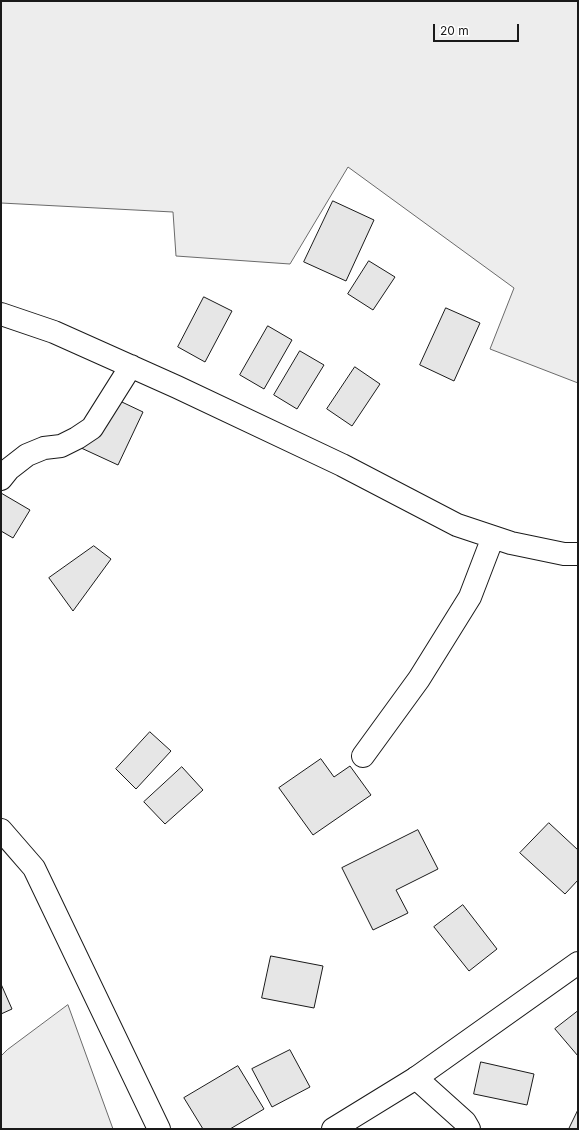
<!DOCTYPE html>
<html>
<head>
<meta charset="utf-8">
<style>
  body { margin:0 }
  #map { position:relative; width:579px; height:1130px; overflow:hidden; background:#fff; font-family:Inter,sans-serif }
  canvas { display:block }
  .frame { position:absolute; inset:0; border:2px solid #1a1a1a; pointer-events:none }
  .scale { position:absolute; left:433px; top:24px; width:86px; height:18px; box-sizing:border-box; border:2px solid #1a1a1a; border-top:0; padding-left:5px; font-size:12px; line-height:14px; white-space:nowrap; color:#1a1a1a; -webkit-text-stroke:3px #fff; paint-order:stroke }
</style>
</head>
<body>
<div id="map">
<canvas width="579" height="1130"></canvas>
<div class="frame"></div>
<div class="scale">20 m</div>
</div>
<script>
const context = document.querySelector('canvas').getContext('2d');
context.lineJoin = 'round';
function fill(path, color) {
  context.fillStyle = color;
  context.fill(path, 'evenodd');
}
function trace(path, color, width, dash) {
  context.strokeStyle = color;
  context.lineWidth = width;
  context.lineCap = dash ? 'butt' : 'round';
  context.setLineDash(dash || []);
  context.stroke(path);
}
const built = new Path2D(`
  M1,1H578V383L490,349L514,288L348,167L290,264L176,256L173,212L1,203Z
  M68,1005L113,1129H1V1056L7,1050Z`);
fill(built, '#ededed');
trace(built, '#6a6a6a', 1);
const building = new Path2D(`
  M333,201L374,220L346,281L304,262Z
  M369,261L395,277L373,310L348,294Z
  M204,297L232,311L205,362L178,347Z
  M446,308L480,323L454,381L420,365Z
  M268,326L292,340L264,389L240,375Z
  M300,351L324,365L297,409L274,395Z
  M355,367L380,384L352,426L327,409Z
  M105,394L143,412L118,465L79,447Z
  M1,493L30,510L13,538L1,531Z
  M94,546L111,559L73,611L49,578Z
  M150,732L171,751L136,789L116,769Z
  M321,759L334,777L350,766L371,795L313,835L279,788Z
  M182,767L203,790L165,824L144,802Z
  M549,823L578,850V880L565,894L520,853Z
  M418,830L438,869L396,890L408,913L373,930L342,868Z
  M463,905L497,949L469,971L434,927Z
  M271,956L323,966L314,1008L262,998Z
  M1,984L12,1009L1,1014Z
  M578,1011V1056L555,1029Z
  M290,1050L310,1087L272,1107L252,1069Z
  M481,1062L534,1074L527,1105L474,1094Z
  M238,1066L264,1109L230,1129H203L184,1098Z
  M578,1110V1129H569Z`);
fill(building, '#e6e6e6');
trace(building, '#1a1a1a', 1);
const minor = new Path2D(`
  M1,314L54,332L177,387L342,465L457,525L511,543L564,554H578
  M1,479L9,469L27,455L44,448L61,446L77,438L92,428L131,366
  M363,756L419,679L470,597L493,537
  M1,830L34,868L159,1129
  M416,1078L465,1122L469,1129`);
const tertiary = new Path2D(`
  M333,1129L416,1078L578,963`);
trace(minor, '#1a1a1a', 24);
trace(tertiary, '#1a1a1a', 24);
trace(minor, '#fff', 22);
trace(tertiary, '#fff', 22);
</script>
</body>
</html>
